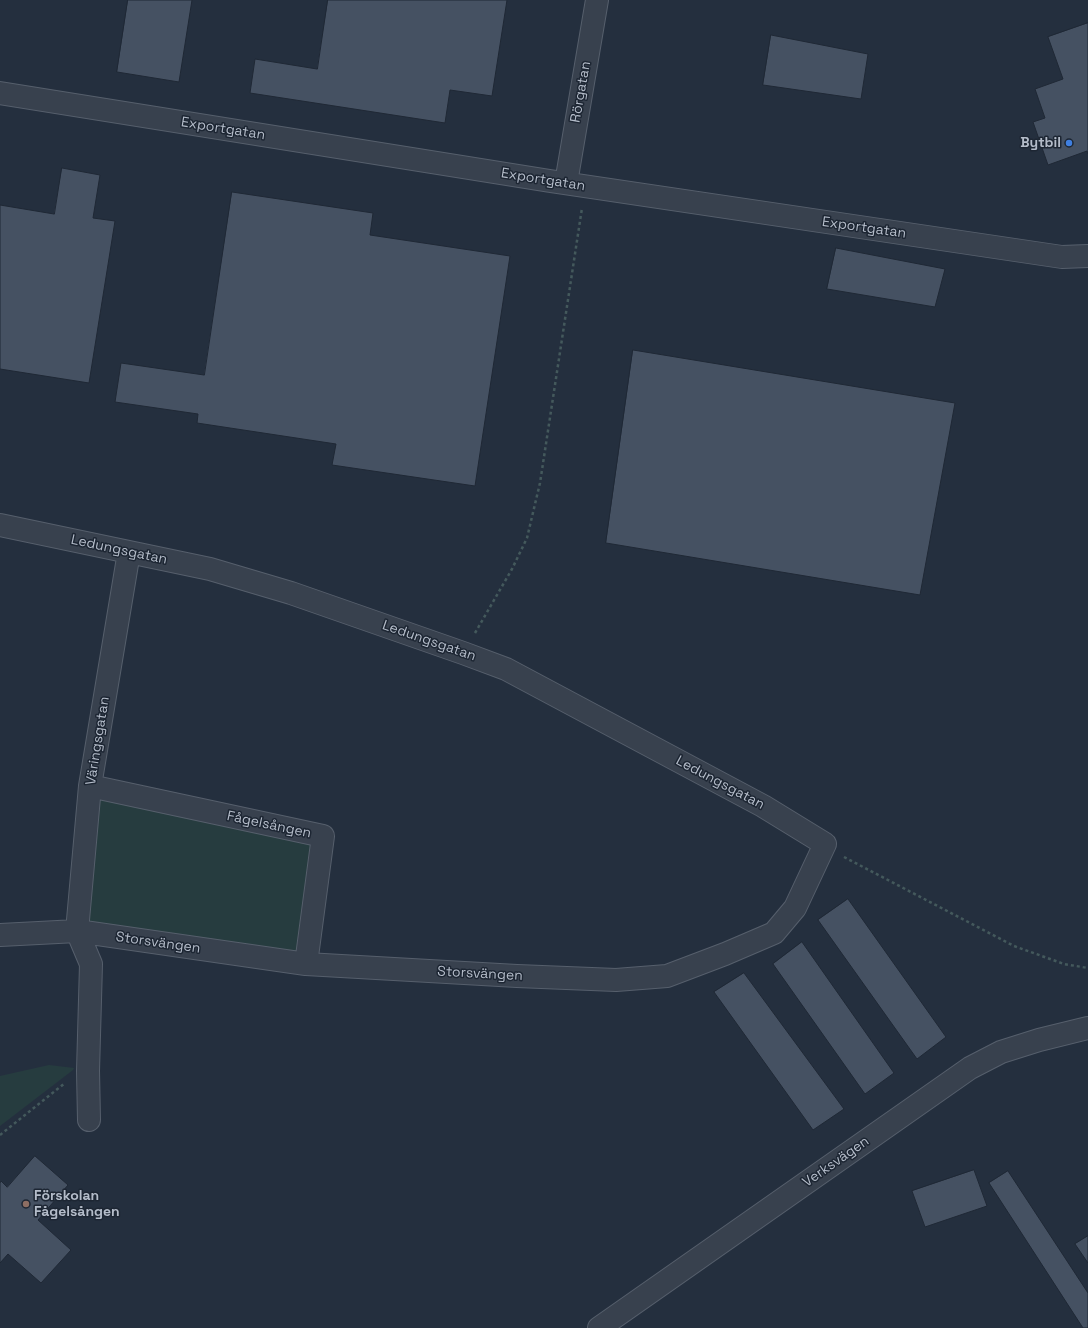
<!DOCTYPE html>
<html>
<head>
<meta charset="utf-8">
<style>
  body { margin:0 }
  canvas { display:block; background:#242f3e }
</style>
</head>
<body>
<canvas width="1088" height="1328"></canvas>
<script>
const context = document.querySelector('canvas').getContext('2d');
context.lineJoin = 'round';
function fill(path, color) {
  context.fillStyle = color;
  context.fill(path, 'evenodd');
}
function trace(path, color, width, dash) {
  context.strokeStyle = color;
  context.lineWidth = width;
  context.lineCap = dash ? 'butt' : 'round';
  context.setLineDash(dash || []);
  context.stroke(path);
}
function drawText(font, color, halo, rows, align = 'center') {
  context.font = font + ' "Space Grotesk",sans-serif';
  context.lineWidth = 3;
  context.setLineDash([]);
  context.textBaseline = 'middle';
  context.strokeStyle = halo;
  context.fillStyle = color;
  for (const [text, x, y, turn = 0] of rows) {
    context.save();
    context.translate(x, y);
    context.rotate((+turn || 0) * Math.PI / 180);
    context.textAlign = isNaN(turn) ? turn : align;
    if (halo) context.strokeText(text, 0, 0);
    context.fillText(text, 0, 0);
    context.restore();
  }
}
fill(new Path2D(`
  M90,787L323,836L306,964L77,931Z
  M49,1065L74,1068L73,1070L0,1126V1076Z`), '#263c3f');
const building = new Path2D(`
  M128,0H192L179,82L117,72Z
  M328,0H507L492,96L450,90L445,123L250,93L255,59L317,69Z
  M1088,23V154L1087,151L1048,165L1033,122L1045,118L1035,89L1063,79L1048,37Z
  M771,35L868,54L861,99L763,85Z
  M62,168L100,175L93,218L115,221L89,383L0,369V205L54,214Z
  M232,192L373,213L370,235L510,256L475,486L332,465L336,444L197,423L198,414L115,402L121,363L204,375Z
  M836,248L945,269L935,307L827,289Z
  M633,350L955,403L920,595L606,543Z
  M848,899L946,1037L917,1059L818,920Z
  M802,942L894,1073L865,1094L773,964Z
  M744,973L844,1109L813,1130L714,992Z
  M35,1156L68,1185L38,1220L71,1250L41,1283L8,1254L0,1263V1183L1,1181L7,1187Z
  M974,1170L987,1206L925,1227L912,1191Z
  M1008,1171L1088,1293V1328H1083L989,1183Z
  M1088,1236V1263L1075,1244Z`);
fill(building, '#455162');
trace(building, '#1f2835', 1);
const minor = new Path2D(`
  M0,93L550,181L1062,257L1088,256
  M566,183L597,0
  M0,525L210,569L291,593L463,653L506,669L763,806L825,844L795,908L774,933L725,954L667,976L616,980L517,976L306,964L77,931L0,935
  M90,786L323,836L306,964
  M89,1120L88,1071L91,964L77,931L90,786L129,552
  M599,1328L970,1068L1001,1052L1039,1040L1088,1028`);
trace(minor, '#565f6c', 24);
trace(new Path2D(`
  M475,633L512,569L527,538L540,483L582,208
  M844,857L1014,946L1064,964L1088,968
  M0,1135L65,1083`), '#44595c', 2.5, [3, 3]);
trace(minor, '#38414e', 22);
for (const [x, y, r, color] of [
  [1069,143,4,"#3f7fe0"],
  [26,1204,4,"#8d6e63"]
]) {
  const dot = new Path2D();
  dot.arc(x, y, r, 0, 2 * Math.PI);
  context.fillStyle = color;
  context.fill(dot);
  trace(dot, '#1d2633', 1.5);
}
drawText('14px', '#b4bcc9', '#1d2633', [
  ["Rörgatan",581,92,-80],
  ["Exportgatan",223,129,9],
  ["Exportgatan",543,180,9],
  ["Exportgatan",864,228,8],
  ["Ledungsgatan",119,550,12],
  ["Ledungsgatan",429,641,19],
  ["Väringsgatan",98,741,-81],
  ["Ledungsgatan",720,783,28],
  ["Fågelsången",269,825,12],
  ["Storsvängen",158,943,8],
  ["Storsvängen",480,974,3],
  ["Verksvägen",836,1162,-35]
]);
drawText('bold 14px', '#b4bcc9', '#1d2633', [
  ["Bytbil",1061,143],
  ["Förskolan",34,1196,"left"],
  ["Fågelsången",34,1212,"left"]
], 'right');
</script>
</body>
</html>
